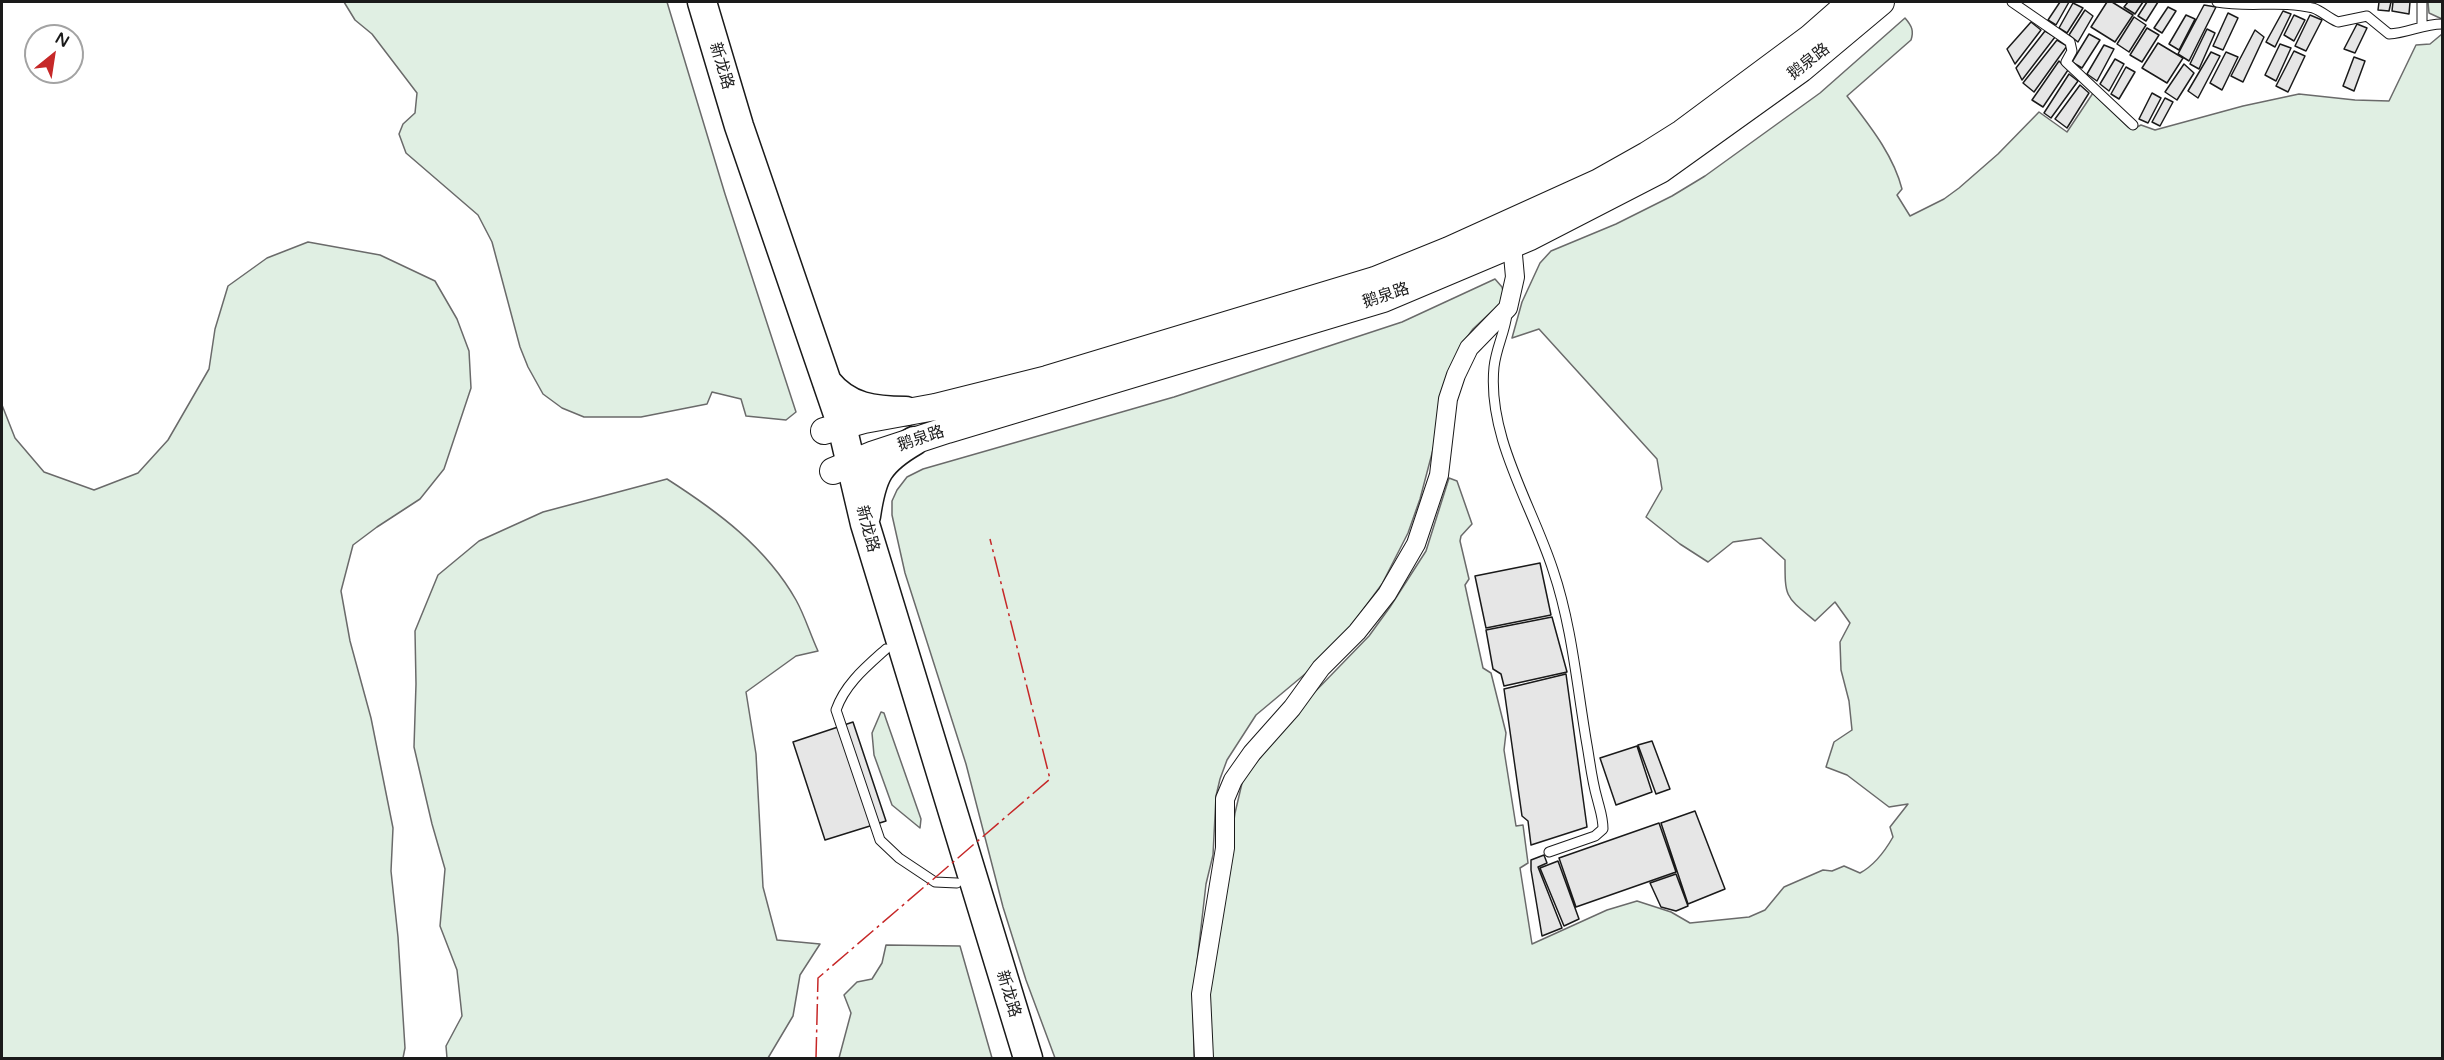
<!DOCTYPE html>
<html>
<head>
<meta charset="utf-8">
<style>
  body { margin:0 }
  #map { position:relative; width:2444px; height:1060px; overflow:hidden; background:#fff; font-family:"Varela Round",sans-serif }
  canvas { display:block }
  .frame { position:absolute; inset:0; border:3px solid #1a1a1a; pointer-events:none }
  .north { position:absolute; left:24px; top:24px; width:60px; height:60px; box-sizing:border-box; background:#fff; border:2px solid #a3a3a3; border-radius:50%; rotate:30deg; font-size:16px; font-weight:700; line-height:24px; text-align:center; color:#1a1a1a }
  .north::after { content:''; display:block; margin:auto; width:21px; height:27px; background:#c62828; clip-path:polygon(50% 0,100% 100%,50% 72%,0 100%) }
</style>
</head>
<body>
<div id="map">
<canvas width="2444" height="1060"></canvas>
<div class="frame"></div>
<div class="north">N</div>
</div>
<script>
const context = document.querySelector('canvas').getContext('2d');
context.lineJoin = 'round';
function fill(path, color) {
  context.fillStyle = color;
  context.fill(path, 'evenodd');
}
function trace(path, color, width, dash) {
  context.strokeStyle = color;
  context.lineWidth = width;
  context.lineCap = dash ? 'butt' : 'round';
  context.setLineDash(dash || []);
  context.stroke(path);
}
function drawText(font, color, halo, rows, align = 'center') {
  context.font = font + ' "Varela Round","Noto Sans SC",sans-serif';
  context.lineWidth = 4.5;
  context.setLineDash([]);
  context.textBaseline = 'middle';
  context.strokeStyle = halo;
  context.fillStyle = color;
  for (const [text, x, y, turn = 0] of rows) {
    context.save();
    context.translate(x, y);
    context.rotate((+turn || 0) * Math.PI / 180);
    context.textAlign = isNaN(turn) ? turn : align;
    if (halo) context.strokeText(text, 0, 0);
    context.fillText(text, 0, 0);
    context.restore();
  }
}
const green = new Path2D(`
  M344,2H667L725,194L796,412L786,420L746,416L741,399L712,392L707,404L641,417H584L562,408L543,394L528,367L520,347L492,242L478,215L406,153L399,134L403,124L415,113L417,93L372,34L355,20Z
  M2428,2H2442V19L2429,13Z
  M1905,18C1912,26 1914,31 1911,40L1847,96C1869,125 1893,154 1902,189L1897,195L1910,216L1944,199L1959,188L1998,154L2039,112L2067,132L2093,93L2128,127L2133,129L2141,125L2155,130L2243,106L2299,94L2355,100L2389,101L2416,45L2430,44L2442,34V1058H1210L1208,1003L1235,813L1243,779L1305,702L1369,636L1390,607L1426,551L1449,478L1457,481L1472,524L1461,536L1460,541L1469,579L1465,585L1483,668L1491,673L1506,733L1504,750L1516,826L1523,825L1528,863L1520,868L1532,944L1607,910L1637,901L1671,912L1690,923L1749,917L1765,910L1784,887L1823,870L1832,871L1844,866L1860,873C1875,865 1885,851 1893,837L1890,827L1908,804L1889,807L1847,775L1826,767L1834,742L1852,730L1849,701L1841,670L1840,642L1850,623L1835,602L1815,621C1785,596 1785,598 1785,560L1761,538L1733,542L1708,562L1680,544L1646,517L1662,489L1657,459L1539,329L1512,338L1522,302L1540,263L1551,251L1616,224L1672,196L1705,176L1820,93Z
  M308,242L380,255L435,281L457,319L469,351L471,388L444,469L420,499L377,527L353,545L341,591L350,641L371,718L393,828L391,871L398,937L405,1048L403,1058H2V405L15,438L44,472L94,490L138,473L168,440L209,369L215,329L228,286L267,258Z
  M1495,279L1502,287L1505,299L1473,329L1460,347L1420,499L1408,533L1382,584L1343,637L1317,664L1256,715L1227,760L1220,779L1216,796L1213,855L1206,884L1193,997L1194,1058H1055L1026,980L1003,907L966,764L905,573L892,515V501L897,490L907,477L923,469L1174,397L1402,322Z
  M667,479C717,511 766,547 796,600C805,616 810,634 818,651L796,656L746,692L756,754L763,887L777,940L820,944L800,975L793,1016L768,1058H447L446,1046L462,1016L457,970L440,926L445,869L432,824L414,747L416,684L415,631L438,575L479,541L543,512Z
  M881,712L884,713L886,719L921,819L920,828L892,805L874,755L872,733Z
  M886,945L960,946L992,1058H839L851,1013L844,995L857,982L872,979L882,963Z`);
fill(green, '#e0efe3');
trace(green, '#6a6a6a', 1.5);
const building = new Path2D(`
  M2060,2H2069L2056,25L2048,20Z
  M2107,2H2112L2133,15L2115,42L2091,27Z
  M2128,2H2143L2135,14L2124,7Z
  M2147,2H2158L2146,21L2138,16Z
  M2379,2H2391L2389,11L2378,10Z
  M2393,2H2410L2409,14L2392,11Z
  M2073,3L2083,8L2067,33L2059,28Z
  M2204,5L2216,7L2189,61L2178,54Z
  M2168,7L2176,11L2162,33L2154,28Z
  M2085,10L2093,16L2078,42L2069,35Z
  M2283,11L2291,14L2275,47L2266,42Z
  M2228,13L2238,18L2223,50L2213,46Z
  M2186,15L2195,19L2179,50L2169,44Z
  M2294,15L2305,20L2294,41L2284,35Z
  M2310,15L2322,20L2306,51L2295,46Z
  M2134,17L2146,25L2129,52L2117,44Z
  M2031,22L2041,30L2015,64L2007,49Z
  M2357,24L2367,28L2355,53L2344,49Z
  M2147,28L2159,35L2142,62L2130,55Z
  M2207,29L2215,33L2199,69L2190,64Z
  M2255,30L2264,37L2243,82L2231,76Z
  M2045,31L2055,37L2022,80L2016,68Z
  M2089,34L2100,40L2082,68L2072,62Z
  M2057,40L2067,46L2034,92L2023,83Z
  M2158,43L2183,58L2167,83L2142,68Z
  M2280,44L2291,48L2276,81L2265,75Z
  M2104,45L2114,49L2097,81L2087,74Z
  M2294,51L2305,56L2288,92L2276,86Z
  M2211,52L2220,56L2198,98L2188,91Z
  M2226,52L2238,57L2222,90L2210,83Z
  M2354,57L2365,61L2354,91L2343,86Z
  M2115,59L2124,64L2109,91L2100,84Z
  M2059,61L2068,70L2043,107L2032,100Z
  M2184,64L2194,73L2177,100L2165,92Z
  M2126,67L2135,72L2119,99L2111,94Z
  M2069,74L2078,81L2051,118L2044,113Z
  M2080,85L2089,93L2067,128L2055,119Z
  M2152,93L2161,98L2148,123L2139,119Z
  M2165,98L2173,102L2160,126L2152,122Z
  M1540,563L1551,615L1486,628L1475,576Z
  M1552,617L1567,672L1504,686L1501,674L1493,669L1486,630Z
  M1566,674L1587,827L1531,845L1528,821L1522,816L1504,689Z
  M853,722L886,821L825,840L793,742Z
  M1652,741L1670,789L1656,794L1638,745Z
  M1637,746L1652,792L1616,805L1600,758Z
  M1695,811L1725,889L1688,904L1661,823Z
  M1659,823L1676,872L1576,907L1559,858Z
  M1544,855L1547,863L1538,867L1562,928L1542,936L1531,870V860Z
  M1558,861L1579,919L1564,926L1540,868Z
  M1676,874L1688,906L1676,911L1661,907L1650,883Z`);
fill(building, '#e6e6e6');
trace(building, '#1a1a1a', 1.5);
const lane = new Path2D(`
  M2012,2L2070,42L2072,51L2066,62L2133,125
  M2217,2C2249,8 2281,0 2313,8C2322,11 2328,18 2338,22L2367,16L2389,34C2408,33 2423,24 2442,24
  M2422,26V2
  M1507,314C1505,332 1496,348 1494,367C1487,437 1532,505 1553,570C1572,626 1577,687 1587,745C1590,762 1592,781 1597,798C1600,810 1603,817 1603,829L1595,836L1549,852
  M886,649C866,667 845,684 836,710L880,840L899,858L935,882L957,883`);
const street = new Path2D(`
  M1204,1058L1201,994L1225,848V799L1233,780L1252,753L1292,708L1321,668L1357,632L1387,594L1416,544L1439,475L1448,399L1456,375L1469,348L1508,308L1515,277L1512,244`);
const secondary = new Path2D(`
  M824,431L864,420L935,407L1047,379L1375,280L1449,250L1599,182L1647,155L1682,133L1810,38L1851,2
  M833,471L874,454L947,430L1383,299L1530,237L1660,170L1801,69L1881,2`);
const primary = new Path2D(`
  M702,2L739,126L842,426L865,524L1028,1058
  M827,382C848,408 874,411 906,411
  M866,516C872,475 878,462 914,441`);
trace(lane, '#1a1a1a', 11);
trace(street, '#1a1a1a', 20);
trace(secondary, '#1a1a1a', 28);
trace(primary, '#1a1a1a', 31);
trace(lane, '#fff', 9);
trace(street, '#fff', 18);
trace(secondary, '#fff', 26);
trace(primary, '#fff', 28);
trace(new Path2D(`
  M816,1058L818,978L1050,779L990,539`), '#c62828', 1.5, [21, 4.5, 3, 4.5]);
drawText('16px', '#1a1a1a', '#fff', [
  ["鹅泉路",1809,62,-38],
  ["新龙路",721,66,73],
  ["鹅泉路",1386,296,-18],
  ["鹅泉路",921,439,-18],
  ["新龙路",867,529,75],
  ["新龙路",1008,994,73]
]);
</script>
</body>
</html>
